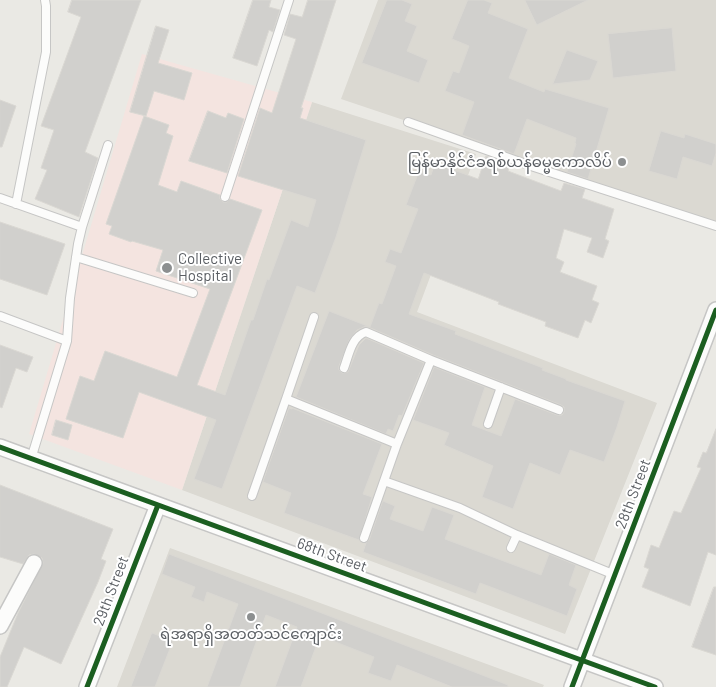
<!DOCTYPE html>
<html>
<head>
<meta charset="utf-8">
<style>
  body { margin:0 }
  canvas { display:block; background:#eae9e4 }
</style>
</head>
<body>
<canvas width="716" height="687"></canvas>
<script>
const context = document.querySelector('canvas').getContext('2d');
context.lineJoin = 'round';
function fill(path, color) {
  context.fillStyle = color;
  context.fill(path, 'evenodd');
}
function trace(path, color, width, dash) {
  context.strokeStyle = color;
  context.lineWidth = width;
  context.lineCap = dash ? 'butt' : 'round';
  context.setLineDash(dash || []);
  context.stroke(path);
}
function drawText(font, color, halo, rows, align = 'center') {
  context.font = font + ' Barlow,"Noto Sans Myanmar",sans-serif';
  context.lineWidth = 4;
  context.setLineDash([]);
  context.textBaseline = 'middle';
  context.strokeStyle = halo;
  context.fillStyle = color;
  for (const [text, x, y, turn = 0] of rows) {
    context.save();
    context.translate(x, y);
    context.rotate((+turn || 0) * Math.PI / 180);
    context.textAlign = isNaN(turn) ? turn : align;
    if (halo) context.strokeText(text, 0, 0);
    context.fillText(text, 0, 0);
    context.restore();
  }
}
fill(new Path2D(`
  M378,0H716V225L341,99Z
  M312,102L476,154L417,312L657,403L565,634L182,490Z
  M170,548L544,685L543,687H117Z`), '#dbd9d2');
fill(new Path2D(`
  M142,54L312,102L182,490L29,434Z`), '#f4e4e0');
const building = new Path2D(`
  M72,0H141L85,152L98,158L79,217L35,199L47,170L41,168L54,130L41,126L81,17L68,12Z
  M253,0H271L269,7L280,10L273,32L269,30L257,66L233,58Z
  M308,0H336L301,108H303L300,118L366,140L336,237L315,293L297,286L222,489L194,479L216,420L139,392L123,438L66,419L80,376L94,381L105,351L177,377L210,289L156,271L163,250L132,241L131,242L109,234L112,226L106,224L144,116L169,125L166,133L173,136L158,185L177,192L181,181L220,195V199L223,202H227L230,199L262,210L197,385L225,395L251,320H253L267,279L269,280L291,220L308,227L316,200L238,176L260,108L272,113L296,39L284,35L290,14L302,17Z
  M387,0H402L412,4L405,21L417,26L407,51L428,60L419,83L362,63Z
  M468,0H484L492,3L488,13L528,29L509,78L544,92L545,89L609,108L588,179L567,172L576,144L575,143L576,138L527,119L514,154L462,135L474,102L445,91L453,71L459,73L469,46L452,39Z
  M525,0H588L537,25Z
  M156,26L169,30L158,63L192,73L184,100L154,91L146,116L130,112Z
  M672,28L676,71L613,78L608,34Z
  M567,50L598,61L590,80L553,84Z
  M0,100L16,106L2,147H0Z
  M208,111L226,118L228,113L244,119L227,173L189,161Z
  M661,131L684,138L685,134L716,144V153L712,166L683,157L677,179L649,171Z
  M486,156L510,164L508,171L561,191L564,183L585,189L582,198L614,209L605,239L609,241L603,258L587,252L592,238L564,229L556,258L564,262L560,272L597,286L592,300L599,303L591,323L585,320L578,338L545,326L546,322L498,304L499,302L424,273L409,314L456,331L455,334L543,368L542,370L566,379V380L625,401L617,427L604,462L570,450L560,475L530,463L513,509L482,497L493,466L444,445L449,433L413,420L434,367L485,387L472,425L501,436L515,399L557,415H562L564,412V407L561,405L433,355L366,326L357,330L349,340L339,366V370L342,373L348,372L359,345L366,338L424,363L402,416L399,415L393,431L388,429L386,434L296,397L329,311L370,327L379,303L382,304L396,266L385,262L390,249L401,253L418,209L406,205L419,171L431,175L435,163L478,179Z
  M0,222L65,244L47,295L0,279Z
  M0,345L33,357L27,372L16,368L2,408L0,407Z
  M289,408L292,409V408L382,444L363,494L372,497L359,540L284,513L291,493L263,482Z
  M56,420L72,425L68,440L52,435Z
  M716,429V555L708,552L690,606L642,587L649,569L644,567L651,545L659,548L674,511L681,513L701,468L697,467L703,452L706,453Z
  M0,485L113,529L101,559L106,561L98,582L61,664L24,647L7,687H0V657L18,613L43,563L42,558L34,554L29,555L23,564L0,557Z
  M383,501L395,506L390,519L423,531L432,507L454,515L445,539L541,575L549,554L576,565L569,585L577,589L567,616L480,583L476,594L363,552L366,543L369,540Z
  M169,554L508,685V687H452L397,665L391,681L368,673L374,657L320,636L301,687H275L297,627L266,615L240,687H207L238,604L207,592L204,602L191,597L195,587L162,574Z
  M714,587H716V655L692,647Z
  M152,633L173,641L155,687H131Z`);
fill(building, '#d1d0cd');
trace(building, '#dad8d3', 1);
const service = new Path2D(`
  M408,122L534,167L716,226
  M225,197L289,0
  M0,198L82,227
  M16,204L46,52V6L45,0
  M76,257L193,293
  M0,316L67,341
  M314,317L286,399L397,444
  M344,368C349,355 351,337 366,332L431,360
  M488,424L501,387
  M31,459L67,341L70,298L78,244L82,227L108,145
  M384,481L460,508L517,535
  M252,496L286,399
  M364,538L397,444L431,360L559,410
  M511,548L517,535L615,575`);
const minor = new Path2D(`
  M0,447L655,687
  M0,626L34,563
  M87,687L158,505
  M572,687L716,310`);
trace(service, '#c6c6c5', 10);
trace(minor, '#c6c6c5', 18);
trace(service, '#fcfcfb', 8);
trace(minor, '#fcfcfb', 15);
trace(new Path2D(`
  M0,447L655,687
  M87,687L158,505
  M572,687L716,310`), '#1b5e20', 5);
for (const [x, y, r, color] of [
  [622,162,5,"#8c8f90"],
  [167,268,6,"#8c8f90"],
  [251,617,5,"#8c8f90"]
]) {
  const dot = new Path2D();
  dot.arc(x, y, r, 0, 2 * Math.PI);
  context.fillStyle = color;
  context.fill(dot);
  trace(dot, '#fff', 2);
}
drawText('15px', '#5a5e63', '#fff', [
  ["မြန်မာနိုင်ငံခရစ်ယန်ဓမ္မကောလိပ်",612,162],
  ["Collective",178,259,"left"],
  ["Hospital",178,276,"left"],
  ["ရဲအရာရှိအတတ်သင်ကျောင်း",251,634,"center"]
], 'right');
drawText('15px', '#5a5e63', '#fff', [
  ["28th Street",633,494,-69],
  ["68th Street",332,555,20],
  ["29th Street",111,591,-69]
]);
</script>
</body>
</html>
